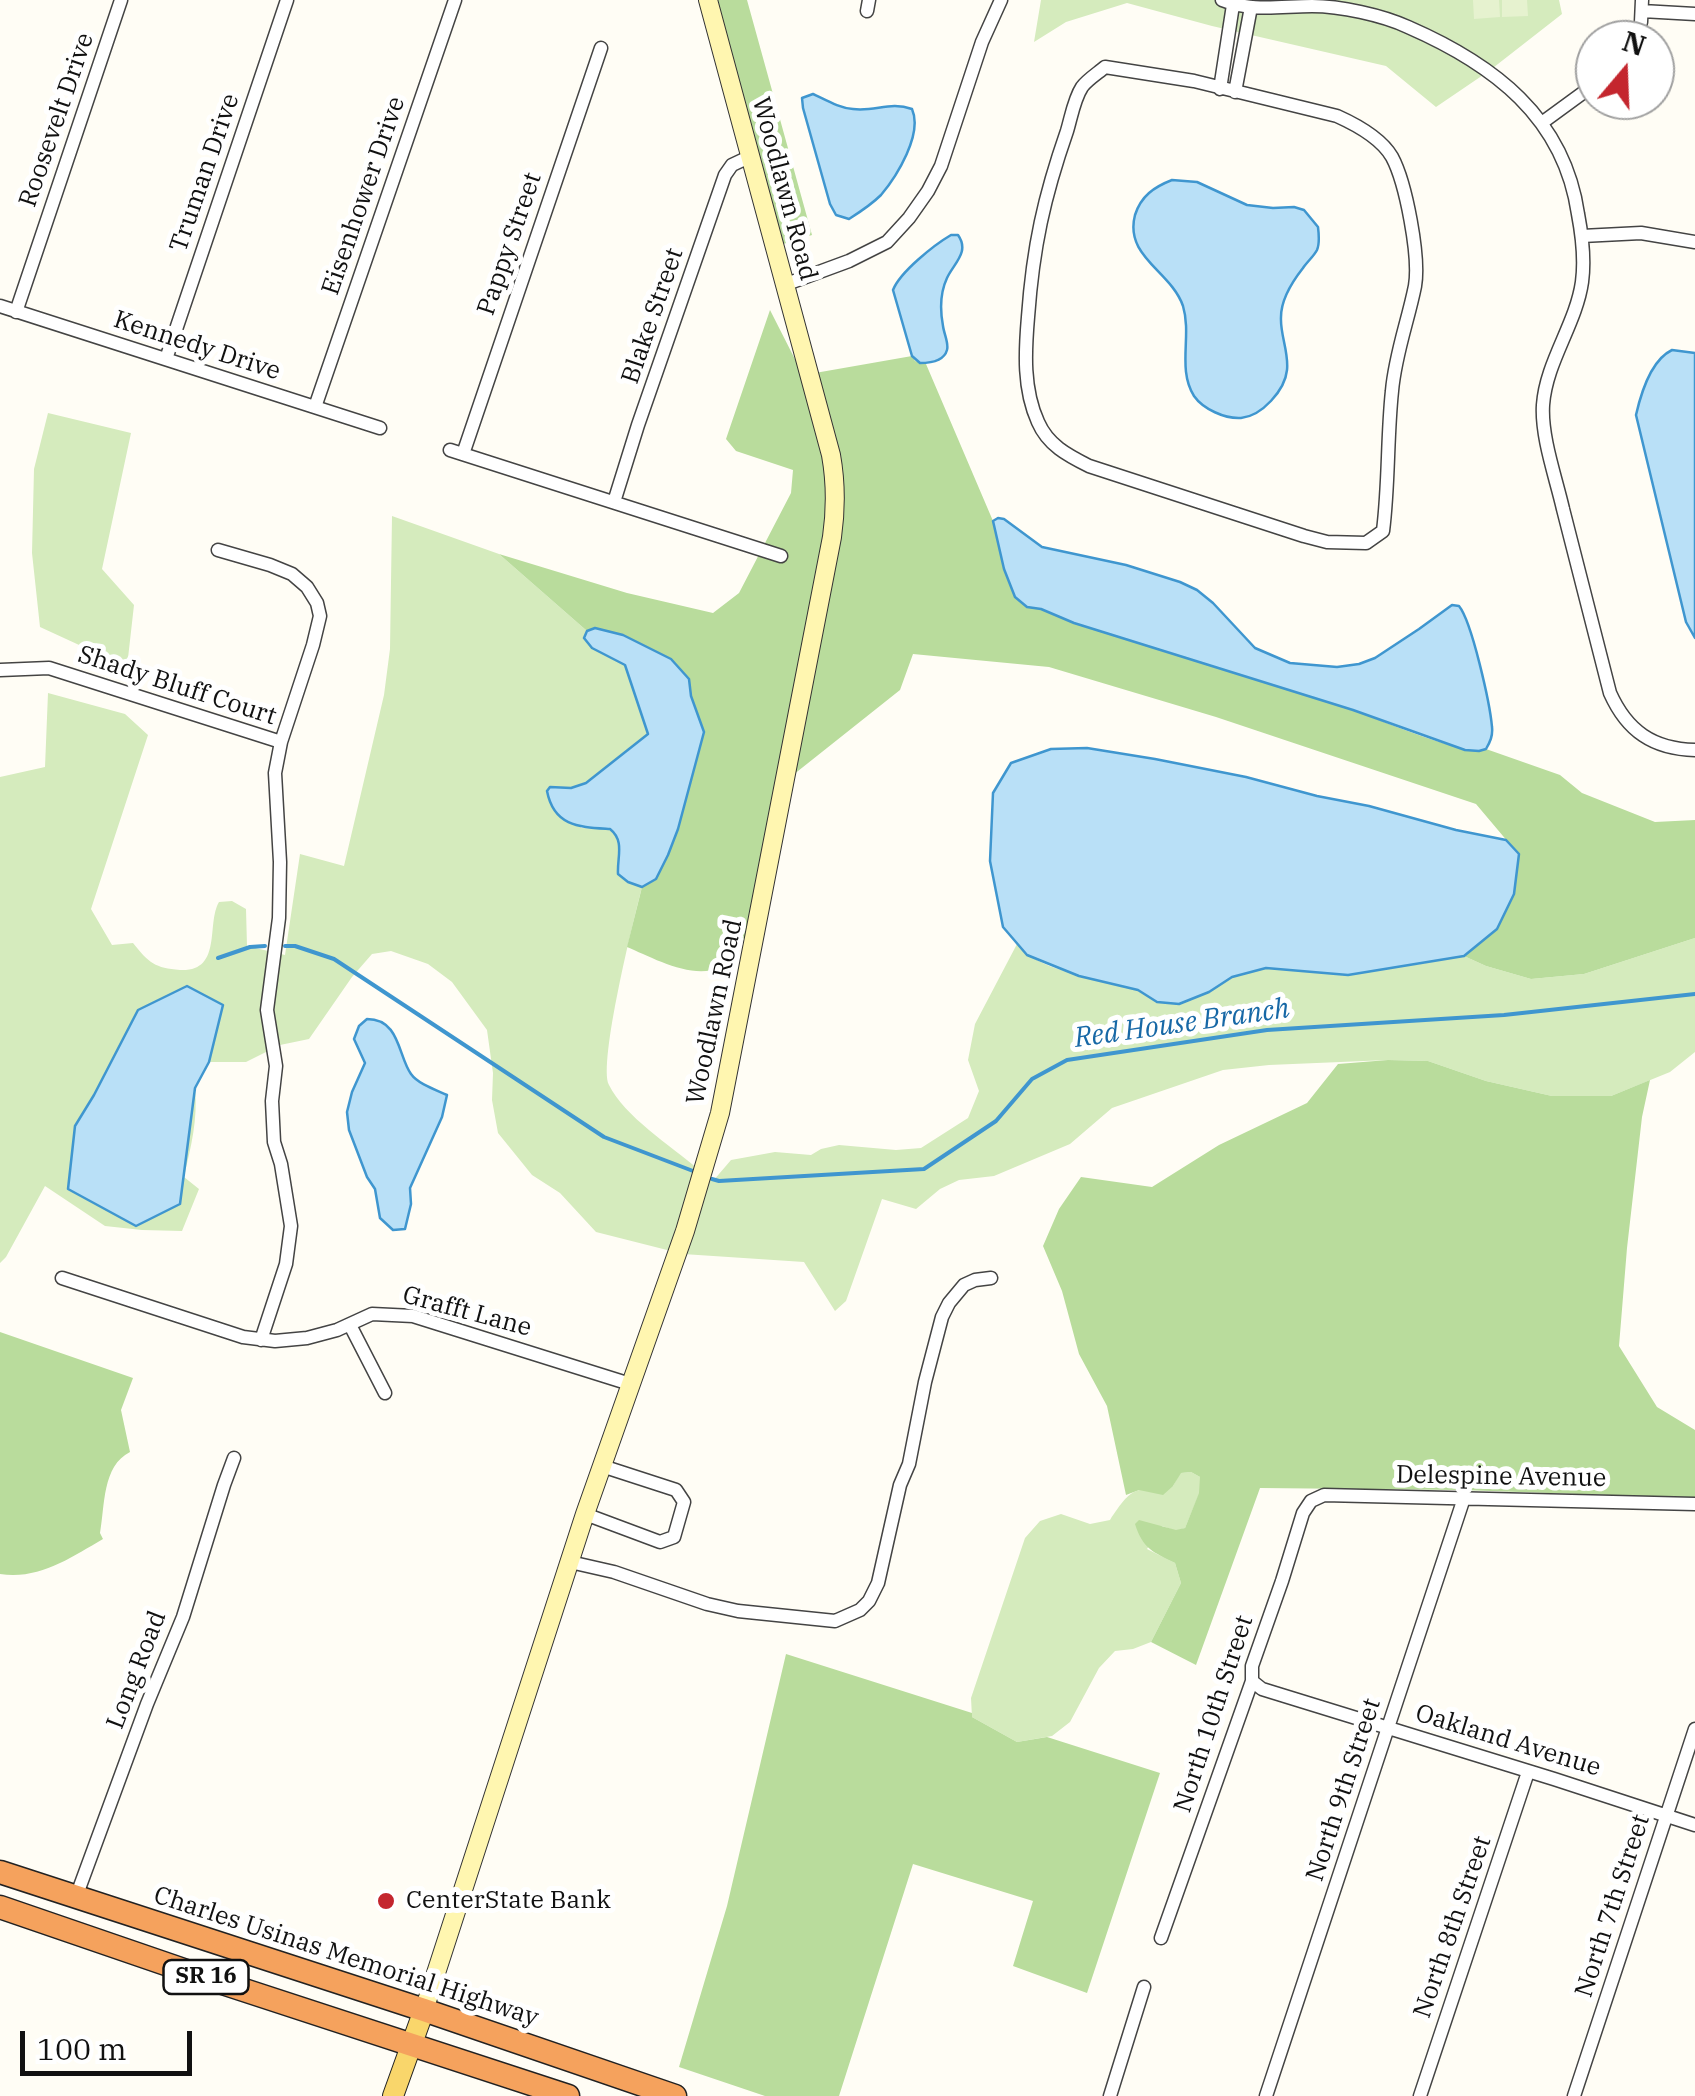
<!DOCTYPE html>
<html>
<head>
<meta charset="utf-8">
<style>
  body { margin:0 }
  #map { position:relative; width:1695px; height:2096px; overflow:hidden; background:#fffdf5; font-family:"IBM Plex Serif",serif }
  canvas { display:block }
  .north { position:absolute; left:1575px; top:20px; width:100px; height:100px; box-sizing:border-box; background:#fff; border:2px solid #a0a0a0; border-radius:50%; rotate:19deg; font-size:28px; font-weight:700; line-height:40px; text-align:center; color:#111 }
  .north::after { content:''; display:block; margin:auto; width:35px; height:45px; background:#c4262e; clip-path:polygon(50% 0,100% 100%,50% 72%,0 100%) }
  .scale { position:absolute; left:20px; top:2031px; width:172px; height:45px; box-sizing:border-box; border:5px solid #111; border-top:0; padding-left:12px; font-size:30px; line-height:35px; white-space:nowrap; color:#111; -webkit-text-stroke:8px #fff; paint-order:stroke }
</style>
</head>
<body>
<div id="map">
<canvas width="1695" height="2096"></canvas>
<div class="north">N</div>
<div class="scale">100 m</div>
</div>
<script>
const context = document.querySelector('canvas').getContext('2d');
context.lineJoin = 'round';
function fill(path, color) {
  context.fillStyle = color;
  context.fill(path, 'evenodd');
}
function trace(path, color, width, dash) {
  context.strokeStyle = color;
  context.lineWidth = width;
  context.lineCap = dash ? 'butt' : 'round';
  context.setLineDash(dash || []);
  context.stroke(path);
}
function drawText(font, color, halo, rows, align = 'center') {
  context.font = font + ' "IBM Plex Serif",serif';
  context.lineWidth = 10;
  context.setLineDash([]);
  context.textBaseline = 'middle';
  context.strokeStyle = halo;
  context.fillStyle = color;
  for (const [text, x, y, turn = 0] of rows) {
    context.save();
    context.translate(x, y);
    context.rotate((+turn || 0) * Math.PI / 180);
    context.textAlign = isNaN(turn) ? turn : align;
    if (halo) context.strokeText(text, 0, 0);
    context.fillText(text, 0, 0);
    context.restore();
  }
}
fill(new Path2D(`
  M1041,0H1559L1562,14L1489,71L1436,107L1386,66L1212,26L1127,3L1066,22L1034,42Z
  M48,413L131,433L102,569L134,605L127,667L40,627L32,553L34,469Z
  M392,516L499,554L587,631L584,638C597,654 613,654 624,665C633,674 643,720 648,734L593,779L571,788L581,828L610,829C622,839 618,845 618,859C618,866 624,875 628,882L642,887C634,918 598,1063 609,1085C624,1116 671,1146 698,1169L671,1251L596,1232L560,1193L532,1175L498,1133L492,1100L493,1073L487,1030L452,982L428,964L391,951L372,954L352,977L309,1039L280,1045L246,1062H209L223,1005L94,1095L75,1126L179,1205L195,1088C198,1120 191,1146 184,1177L199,1189L182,1231L142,1230L105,1226L45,1186L6,1257L0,1263V777L45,767L48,693L125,714L148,735L91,909L112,945L133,943C149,963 155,968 180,970C223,972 206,924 219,902L232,901L246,909L247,946L285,955L300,854L344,866L384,695L390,649Z
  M1695,938V1052L1670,1072L1611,1096H1552L1486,1081L1428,1061L1388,1060L1269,1065L1223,1070L1112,1108L1070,1144L994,1176L959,1180L940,1189L916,1209L882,1199L846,1301L835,1311L804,1262L683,1254L708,1177L713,1181L731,1160L775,1152L811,1155L821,1149L839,1145L896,1150L921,1148L968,1118L979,1091L968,1060L975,1024L1017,944C1045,977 1099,974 1136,990C1143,993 1150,998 1157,1002L1209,992L1232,977L1266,968L1301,969L1415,965L1464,956L1486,966L1531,979L1584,974Z
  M1191,1472L1200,1477V1492L1185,1528L1176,1531L1162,1526L1147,1549L1175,1563L1181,1583L1151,1642L1133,1649L1115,1651L1099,1668L1070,1722L1052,1736L1017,1742L972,1717L971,1698L1025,1538L1040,1521L1061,1514L1090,1524L1110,1520C1133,1485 1134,1490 1173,1486L1180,1473Z`), '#d5ebbd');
fill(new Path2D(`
  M714,0H747L812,235L780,245Z
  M770,310L803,375L826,457L830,508L753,921C745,936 736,958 720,967C694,981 651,957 627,947L642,887L656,879L668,855L678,829L704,732L691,696L689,679C664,662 618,621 587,631L499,554L627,593L713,613L739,593L791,493L793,470L736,451L726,439Z
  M912,356L915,361L926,364L993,521L995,533L1041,609L1074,623C1168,650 1262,680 1354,711C1383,720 1461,756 1486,749L1560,775L1582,793L1655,822L1695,820V938L1584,974L1531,979L1486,966L1464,956L1497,928L1514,894L1519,855L1476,804L1216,717L1049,667L913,654L900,690L793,775L838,538L815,373Z
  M1388,1060L1428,1061L1486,1081L1552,1096H1611L1650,1080L1642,1117L1627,1248L1619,1346L1657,1407L1695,1430V1498L1461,1490L1260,1488L1196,1665L1151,1642L1181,1583L1175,1563C1153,1552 1143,1549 1135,1524L1139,1520L1176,1530L1185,1528L1199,1493L1200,1477L1191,1472L1181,1473L1173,1486L1163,1495L1139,1490L1126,1495L1107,1406L1079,1354L1062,1291L1043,1246L1059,1209L1081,1177L1152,1187L1219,1145L1307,1103L1338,1064Z
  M0,1332L133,1378L121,1410L130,1452C102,1466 105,1506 100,1533L103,1539C70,1558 39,1580 0,1574Z
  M786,1654L972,1713V1717L1017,1742L1047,1737L1160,1773L1087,1993L1013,1966L1033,1901L913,1864L839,2096H765L679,2067L727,1906Z`), '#b9dc9c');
fill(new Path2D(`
  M1473,0H1499L1500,17L1474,19Z
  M1502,0H1527L1528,16L1502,17Z`), '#e6f2cf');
const water = new Path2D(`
  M813,94C826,100 839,108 853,109C875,112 890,101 912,109C923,134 897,176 881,195C872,204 860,212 849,219L836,215L830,204L803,108L802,98Z
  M1172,180L1197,182L1247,205L1273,208L1294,207L1304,210L1318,227C1319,235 1320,243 1317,250C1314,256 1307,262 1303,268C1292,282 1281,299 1281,317C1280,335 1289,352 1287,370C1285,390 1262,416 1241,418C1225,419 1203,409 1194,396C1177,369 1192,336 1183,306C1171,271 1124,257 1135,215C1141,196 1154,187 1172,180Z
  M951,235H958C970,252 954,263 947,278C940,293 940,310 943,326C944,334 949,343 947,350C944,361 930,363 920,363L912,356L893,290C900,272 934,245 951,235Z
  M1672,350L1695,353V638L1686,622L1636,415C1641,393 1651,360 1672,350Z
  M998,518L1004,519L1042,547L1126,565L1180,582L1197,590L1213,603L1255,648L1290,663L1337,667L1359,664L1375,658L1419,629L1452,605L1459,606C1472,622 1490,704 1492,727C1493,736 1490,742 1486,749L1479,751L1465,750L1353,710L1074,623L1041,609L1027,607L1015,597L1004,569L993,521Z
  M595,628L623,635L671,659L689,679L691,696L704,732L678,829L668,855L656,879L642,887L628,882L618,874C617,857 625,841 610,829C580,827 554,827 547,791L550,787L571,788L586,783L648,734L625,665L592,648L584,638L587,631Z
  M1087,748L1155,759L1246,777L1317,796L1369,806L1456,830L1506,840L1519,854L1514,894L1497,929L1464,956L1348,975L1266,968L1232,977L1209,992L1179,1004L1157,1002L1138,990L1079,976L1027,955L1003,927L990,861L993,793L1011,763L1051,749Z
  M187,986L223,1005L209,1062L195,1088L180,1204L136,1226L68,1189L75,1126L94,1095L138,1010Z
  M367,1019C400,1019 398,1056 411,1074C418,1084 436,1090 447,1095L442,1117L410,1188L411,1204L405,1229L393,1230L380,1218L375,1189L367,1177L349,1130L347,1112L352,1092L365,1063L354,1039L359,1026Z`);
fill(water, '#b9e0f7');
trace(water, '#3f96cf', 2.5);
trace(new Path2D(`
  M285,946H295L334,959L604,1137L693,1171
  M218,958L250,947L265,946
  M712,1179L719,1181L924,1169L996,1121L1032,1079L1067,1060L1267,1030L1504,1015L1695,994`), '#3f96cf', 4);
const street = new Path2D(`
  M1222,0C1252,12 1281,6 1312,6C1340,6 1382,15 1408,27C1493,64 1564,117 1578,214C1582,235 1585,260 1582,282C1576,324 1546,362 1543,405C1541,437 1556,478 1563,509C1579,570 1594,632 1610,693C1627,731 1653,749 1695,750
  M867,11L869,0
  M1642,11L1695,14
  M1635,40L1641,22L1642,0
  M1105,67L1194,81L1337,116C1357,125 1381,138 1392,157C1406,183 1420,257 1415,286C1408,321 1395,355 1392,391C1387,438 1389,484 1383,531L1366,543L1327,542L1304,536L1089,466C1067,455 1048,445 1038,422C1023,389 1025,352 1028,317C1033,247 1044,197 1067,131C1071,118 1074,99 1082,87C1087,80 1098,73 1105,67Z
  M1220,89L1233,5
  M1235,92L1251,7
  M1543,122L1595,84
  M1582,236L1641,233L1695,242
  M784,285L849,261L887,242L909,218L928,191L941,166L982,42L1001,0
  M0,306L380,428
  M16,312L121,0
  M166,359L287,0
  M315,407L455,0
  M450,450L781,556
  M463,454L601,48
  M614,502L638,425L725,175L732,165L749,157
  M218,550L270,565L292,574L307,587L317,603L320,616L313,645L281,742L275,773L280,862L279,918L267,1010L276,1066L272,1101L274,1142L281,1164L291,1226L286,1264L261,1340
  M0,670L49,668L281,742
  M62,1278L243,1337L275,1341L307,1338L337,1330L372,1314L413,1316L630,1384
  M350,1325L385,1393
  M585,1514L660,1542L674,1537L684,1502L676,1490L602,1466
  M570,1562L614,1572L707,1604L738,1611L835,1621L860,1610L869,1601L878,1583L900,1485L909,1464L925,1382L942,1317L949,1303L964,1285L975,1280L991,1278
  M1252,1681L1262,1689L1554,1779L1695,1825
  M76,1897L147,1704L183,1617L224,1485L234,1458
  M1161,1938L1252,1681V1666L1282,1581L1303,1513L1311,1501L1324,1495L1695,1504
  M1110,2096L1144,1987
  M1266,2096L1464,1498
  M1420,2096L1528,1772
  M1574,2096L1695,1729`);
const secondary = new Path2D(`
  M424,2010L585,1514L685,1231L720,1113L832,537C836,509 836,483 831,455L708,0`);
const primary = new Path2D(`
  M393,2096L424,2010`);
const highway = new Path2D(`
  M0,1872L424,2010L675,2096
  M0,1907L198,1975L568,2096`);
trace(street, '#444', 15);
trace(secondary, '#333', 20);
trace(primary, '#222', 22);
trace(highway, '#222', 25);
trace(street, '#fff', 12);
trace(secondary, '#fff6b0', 18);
trace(primary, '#f9d66b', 20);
trace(highway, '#f5a25d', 22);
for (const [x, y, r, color] of [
  [386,1901,10,"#c4262e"]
]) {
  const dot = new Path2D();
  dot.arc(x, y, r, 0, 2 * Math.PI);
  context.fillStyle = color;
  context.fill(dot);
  trace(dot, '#fff', 4);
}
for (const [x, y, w] of [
  [206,1977,85]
]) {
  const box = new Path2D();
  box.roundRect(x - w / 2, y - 17, w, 34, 8);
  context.fillStyle = '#fff';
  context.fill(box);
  trace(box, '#111', 2.5);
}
drawText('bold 22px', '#111', null, [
  ["SR 16",206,1977]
]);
drawText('25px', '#111', '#fff', [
  ["Roosevelt Drive",57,120,-71],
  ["Truman Drive",205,173,-71],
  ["Woodlawn Road",784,189,75],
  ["Eisenhower Drive",364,196,-71],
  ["Pappy Street",510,244,-71],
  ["Blake Street",653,316,-71],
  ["Kennedy Drive",197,346,18],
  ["Shady Bluff Court",177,686,18],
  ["Woodlawn Road",715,1012,-78],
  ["Grafft Lane",467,1312,15],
  ["Delespine Avenue",1501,1477,1],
  ["Long Road",137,1670,-69],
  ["North 10th Street",1214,1714,-72],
  ["Oakland Avenue",1508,1741,17],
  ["North 9th Street",1344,1790,-72],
  ["North 7th Street",1613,1906,-72],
  ["North 8th Street",1453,1927,-71],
  ["Charles Usinas Memorial Highway",346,1957,18]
]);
drawText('25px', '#111', '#fff', [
  ["CenterState Bank",406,1901]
], 'left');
drawText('italic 28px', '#1768a6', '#fff', [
  ["Red House Branch",1182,1024,-8]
]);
</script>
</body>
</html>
